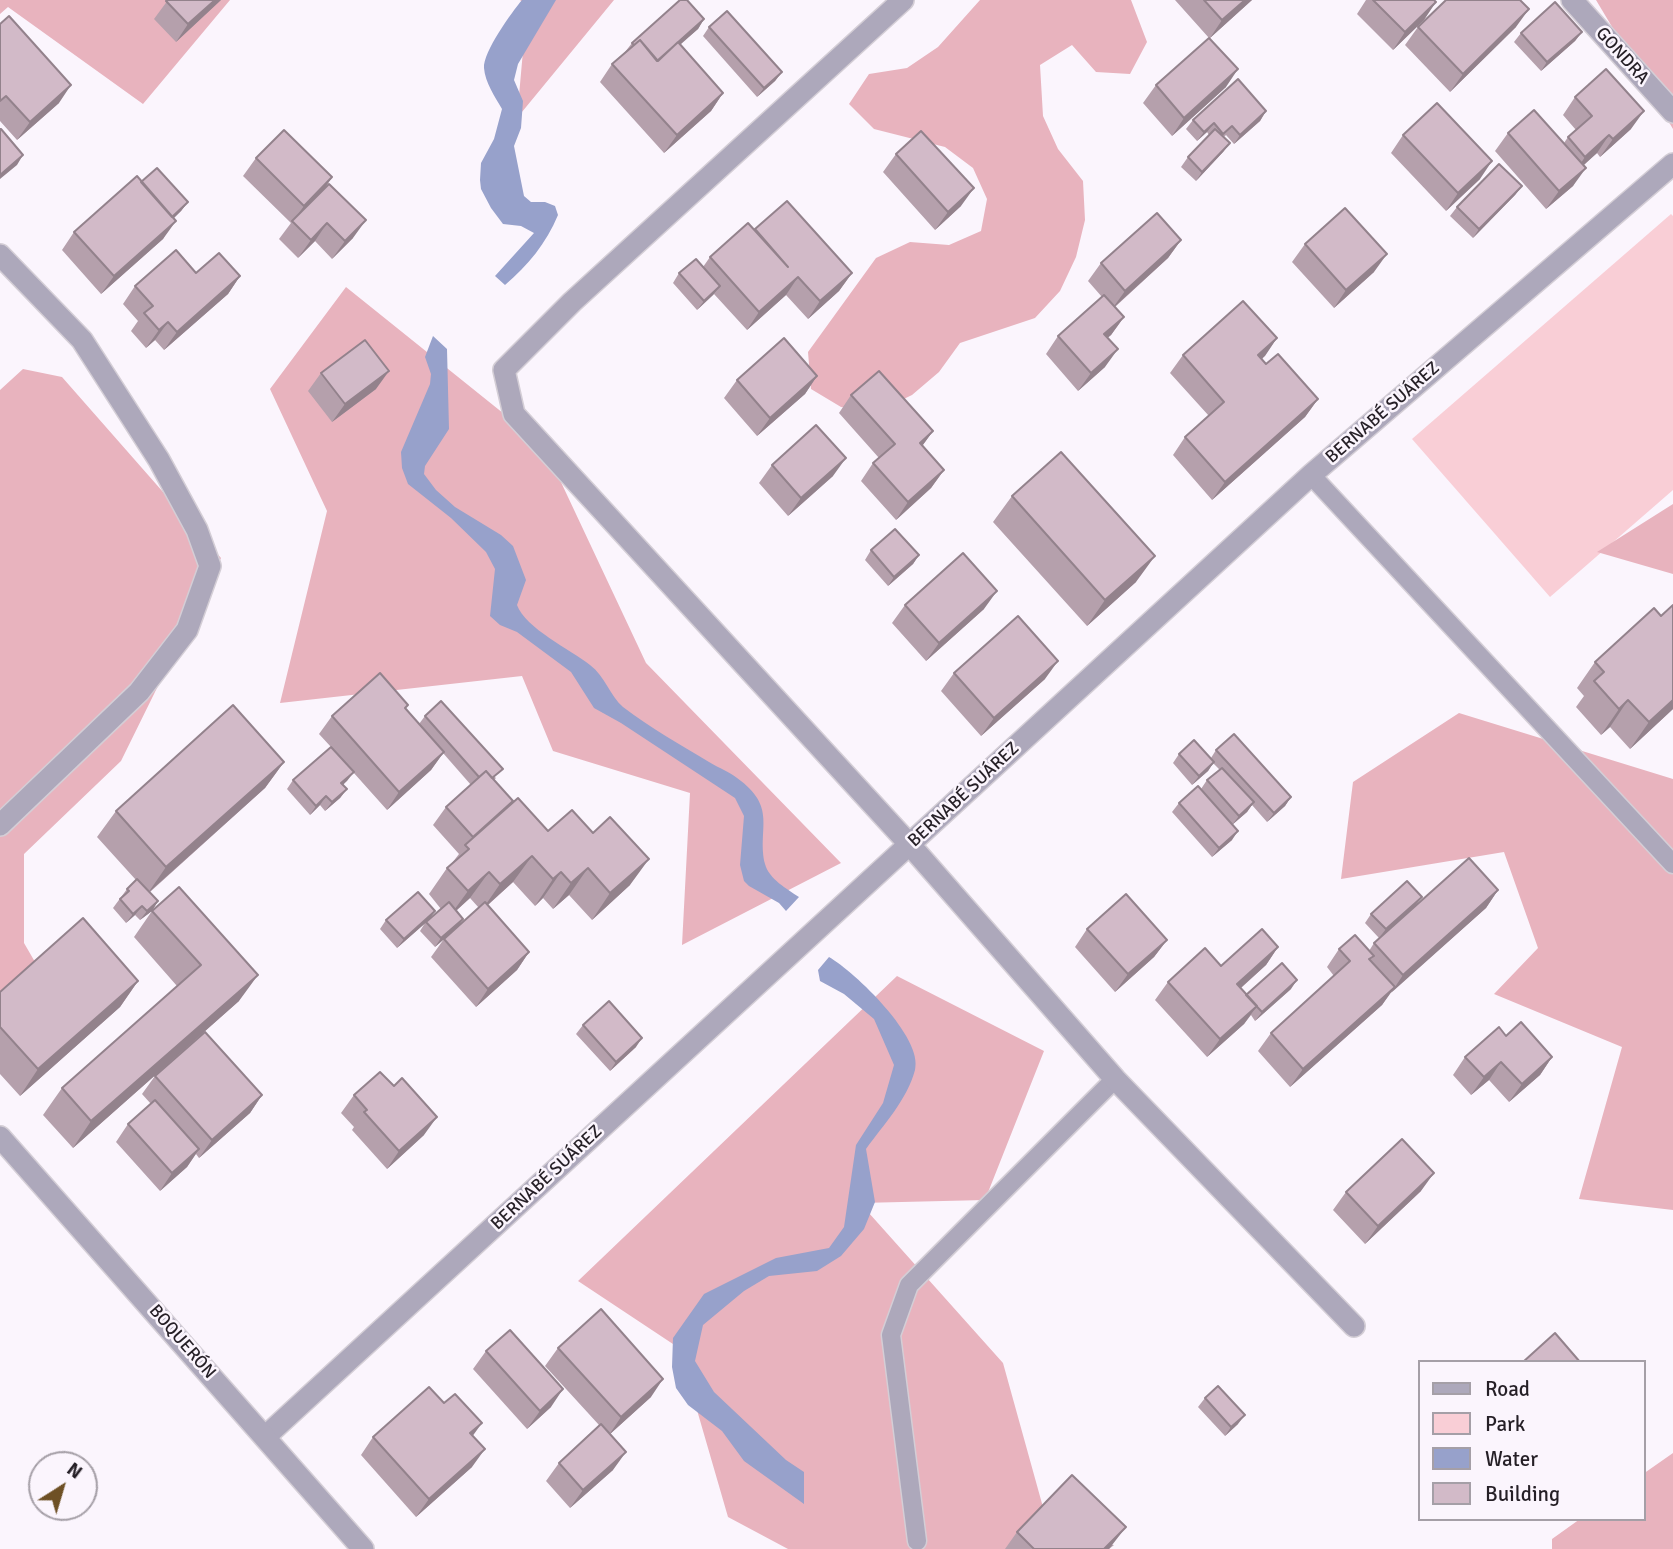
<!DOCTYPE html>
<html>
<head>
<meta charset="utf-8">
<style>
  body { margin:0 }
  #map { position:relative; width:1673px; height:1549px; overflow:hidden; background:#fbf5fd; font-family:Signika,sans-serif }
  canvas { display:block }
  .legend { position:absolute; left:1418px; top:1360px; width:228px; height:161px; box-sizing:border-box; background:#fbf5fd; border:2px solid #a59fa7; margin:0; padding:9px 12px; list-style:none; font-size:21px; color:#251f26 }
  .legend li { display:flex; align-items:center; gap:14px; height:35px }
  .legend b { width:35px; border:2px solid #a59fa7 }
  .north { position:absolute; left:28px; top:1451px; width:70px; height:70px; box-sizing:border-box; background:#fbf5fd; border:2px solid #a59fa7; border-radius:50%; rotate:37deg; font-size:19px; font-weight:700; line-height:28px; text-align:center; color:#251f26 }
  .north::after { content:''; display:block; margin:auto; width:24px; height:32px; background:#6e5025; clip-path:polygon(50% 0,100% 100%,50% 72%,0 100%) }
</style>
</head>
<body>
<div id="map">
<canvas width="1673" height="1549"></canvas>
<ul class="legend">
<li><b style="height:9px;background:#ada8bb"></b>Road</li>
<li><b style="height:19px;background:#f9ced6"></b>Park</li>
<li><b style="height:19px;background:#97a1cb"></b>Water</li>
<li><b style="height:19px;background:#d2bac8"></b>Building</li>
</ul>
<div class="north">N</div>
</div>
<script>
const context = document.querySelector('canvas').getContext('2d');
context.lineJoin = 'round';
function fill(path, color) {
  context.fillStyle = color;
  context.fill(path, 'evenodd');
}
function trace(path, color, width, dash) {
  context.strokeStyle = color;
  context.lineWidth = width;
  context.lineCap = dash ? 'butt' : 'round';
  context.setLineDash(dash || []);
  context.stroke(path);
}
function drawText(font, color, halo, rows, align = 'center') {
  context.font = font + ' Signika,sans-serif';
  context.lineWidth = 5;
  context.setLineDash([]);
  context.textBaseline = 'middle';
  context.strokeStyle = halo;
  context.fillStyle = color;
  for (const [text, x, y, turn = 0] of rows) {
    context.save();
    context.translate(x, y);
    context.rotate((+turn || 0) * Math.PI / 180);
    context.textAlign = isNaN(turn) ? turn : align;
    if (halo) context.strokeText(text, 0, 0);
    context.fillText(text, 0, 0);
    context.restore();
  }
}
fill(new Path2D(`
  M1671,214L1673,216V490L1550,597L1412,439Z`), '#f9ced6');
fill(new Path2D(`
  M0,0H230L143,104L8,7L0,14Z
  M520,0H614L517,118L527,6Z
  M980,0H1131L1147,42L1130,74L1096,72L1072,45L1040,65L1043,116L1058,149L1083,181L1085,220L1076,257L1060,291L1035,318L960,343L939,372L912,395L875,413L841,407L811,389L808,352L876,258L910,242L949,245L981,231L987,199L973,168L945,147L874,129L849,104L869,74L907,68L938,47Z
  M1596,0H1673V129Z
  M346,287L544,446L646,663L841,863L682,945L690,793L553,751L522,676L280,703L327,511L270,389Z
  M23,369L62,377L221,558L121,761L24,854V943L64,1012L0,1032V390Z
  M1673,504V574L1597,552Z
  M1459,713L1673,779V1210L1579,1199L1622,1047L1494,994L1538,948L1504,852L1341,879L1353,782Z
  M897,976L1044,1051L985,1200L860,1203L1003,1363L1046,1518L1087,1549H788L728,1517L679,1348L578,1281Z
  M1673,1453V1549H1552V1539L1580,1519H1643V1474Z`), '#e8b3be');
fill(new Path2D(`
  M522,0H556L518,64L514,80L523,101L521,128L514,146L524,196L531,202H545L555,206L558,215C546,244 528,265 505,285L495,276L534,233L521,226L503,224L491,208L481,189L480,180L481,163L494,139L502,109C495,97 485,82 484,68C483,52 512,12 522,0Z
  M433,336L447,349L449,429L425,466L424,474L436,490L455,507L501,535L513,546L526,580L517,605C525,628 571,650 590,665C605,676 610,696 623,707C651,728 679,744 709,762C719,768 732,773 741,781C777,809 757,830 765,864C769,879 787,889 799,897L786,911L779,903L749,886L744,881L740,865L744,816L735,798L621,723L594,708L571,672L517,632L500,625L490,616L495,569L486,552L451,518L408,484L402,468L401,452L430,384L431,374L425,357Z
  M829,957C855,972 924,1038 915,1070C907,1100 884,1124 866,1149L875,1202L864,1229L841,1256L817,1271L769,1276L744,1291L703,1325L695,1361L714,1392L786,1460L804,1472V1504L744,1461L722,1431L688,1405L676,1388L672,1367L673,1338L704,1294L776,1258L829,1248L844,1227L856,1145L883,1103L894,1065L874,1019L844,994L820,981L818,970Z`), '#97a1cb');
const service = new Path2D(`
  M1311,475L1673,864
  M917,1541L891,1335L909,1285L1115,1079`);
const minor = new Path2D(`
  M903,0L572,302L504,370L514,414L910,845L1115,1079L1354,1326
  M1572,0L1673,112
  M0,255L82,340L159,460L197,530L210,566L187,630L139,692L0,825
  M265,1437L1311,475L1673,164`);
const tertiary = new Path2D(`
  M0,1137L363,1549`);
trace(service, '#d4ced6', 21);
trace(minor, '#d4ced6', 24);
trace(tertiary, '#d4ced6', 24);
trace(service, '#ada8bb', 18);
trace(minor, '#ada8bb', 21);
trace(tertiary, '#ada8bb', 21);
fill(new Path2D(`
  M168,0H221L176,42L154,19Z
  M1175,0H1252L1210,38L1226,87L1172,136L1143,103L1156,85L1209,38Z
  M1366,0H1434L1424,20L1393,50L1357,14Z
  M704,19L698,29L680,44L723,93L711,111L664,153L600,82L612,64L625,52L632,43Z
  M0,24L59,103L17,140L0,121Z
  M709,27L782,72L775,81L757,97L703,36Z
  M1418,27H1516L1450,92L1405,45Z
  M1582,32L1575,41L1541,71L1514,42L1521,33Z
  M1575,97L1631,129L1600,157L1597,153L1583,165L1573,186L1546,209L1495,151L1508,133L1564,143L1568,137L1576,130L1563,115Z
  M1266,111L1260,121L1234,144L1226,135L1224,137L1230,143L1223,152L1196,181L1181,167L1188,157L1209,135L1207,132L1197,141L1186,129L1193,120Z
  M1403,135L1480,179L1446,211L1391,153Z
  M896,154L961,206L935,230L883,172Z
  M256,158L332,177L325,188L353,238L332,259L315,241L298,258L279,239L291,223L243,176Z
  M141,182L188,202L181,211L174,218L163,239L101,294L62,250L74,232Z
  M1522,186L1515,195L1473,238L1450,216L1457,207Z
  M755,229L852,273L839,291L808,319L786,295L747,330L714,294L697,310L673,283L679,273L703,267L710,257Z
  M1181,240L1168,258L1115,307L1124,317L1111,335L1107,338L1105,367L1078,391L1046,354L1058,336L1102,297L1088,281L1101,263Z
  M1305,244L1374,272L1334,308L1292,262Z
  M196,273L240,276L228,294L164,350L155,340L146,348L131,331L138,321L123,304L135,286Z
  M1277,338L1262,359L1266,364L1318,399L1305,417L1212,500L1173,455L1185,437L1209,416L1170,373L1183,355Z
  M321,373L376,389L332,422L308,391Z
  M817,376L805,394L757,436L724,398L737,380Z
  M851,395L933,431L922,446L944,470L931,488L896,520L861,481L873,463L879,458L839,413Z
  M772,465L833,476L788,516L759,483Z
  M1012,496L1136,582L1087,626L993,522Z
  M871,550L919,555L913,564L888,586L865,560Z
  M905,605L984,609L926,661L892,623Z
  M1595,662L1673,709L1630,749L1610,727L1601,735L1576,707L1584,696L1577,688Z
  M954,673L1045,679L981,736L941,691Z
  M406,708L419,724L425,716L496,778L494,780L513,801L548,831L630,885L592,920L569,895L553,909L543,898L535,906L513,882L488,905L529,952L517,970L476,1007L431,957L444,939L452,932L435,947L420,931L425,923L397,948L380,929L386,920L430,919L441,909L429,894L447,868L452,863L459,854L433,825L446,807L471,785L443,753L431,770L387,810L353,772L343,785L347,789L340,798L325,811L320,805L310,815L287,789L293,780L331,747L319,734L332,716ZM470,898L479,908L457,927L463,919L456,911Z
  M1216,750L1291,797L1285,806L1267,822L1252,805L1247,812L1233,824L1232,840L1212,857L1172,812L1179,803L1201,789L1207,780L1220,770L1213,763L1208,771L1192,785L1173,763L1179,754L1211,758Z
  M284,762L265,788L150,892L158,901L152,911L140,920L135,915L126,923L113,908L127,889L136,880L97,837L116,811Z
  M1498,890L1486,908L1390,993L1382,1005L1290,1087L1258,1051L1271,1033L1334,976L1327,967L1339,949L1369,951L1374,943Z
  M1415,906L1379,938L1365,923L1371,914Z
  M152,911L239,1001L73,1148L43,1115L62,1088L177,986L134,937Z
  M1087,929L1167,940L1154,957L1115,992L1075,947Z
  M1278,947L1266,965L1241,988L1246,995L1291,989L1255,1021L1251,1015L1244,1024L1207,1057L1155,1000L1168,982Z
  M138,981L120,1007L20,1096L0,1074V992Z
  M583,1025L636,1047L610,1071L576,1034Z
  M1506,1036L1552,1057L1540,1075L1509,1102L1489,1080L1471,1095L1453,1075L1465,1057Z
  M155,1076L262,1095L250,1113L199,1158L196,1154L187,1167L160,1191L116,1142L128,1124L151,1104L142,1094Z
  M354,1095L424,1135L387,1169L352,1130L354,1127L341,1113Z
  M1421,1191L1365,1244L1333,1210L1346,1192Z
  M558,1348L651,1397L610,1434L613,1470L570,1508L546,1481L559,1463L599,1425L545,1366Z
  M486,1351L551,1407L527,1429L473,1369Z
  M1205,1398L1238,1424L1225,1436L1198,1407Z
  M473,1436L472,1467L416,1517L361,1455L373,1437Z
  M1017,1532L1114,1545L1109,1549H1005Z`), '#b5a0ac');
fill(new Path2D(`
  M215,0H221L176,42L188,24Z
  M1245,0H1252L1210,38L1222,20Z
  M1436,2L1424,20L1393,50L1405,32Z
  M1529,9L1516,27L1450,92L1463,74Z
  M704,19L698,29L646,75L652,65Z
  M1582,32L1575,41L1541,71L1547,62Z
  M1238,69L1226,87L1172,136L1184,118Z
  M782,72L775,81L757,97L764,88Z
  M71,85L59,103L17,140L30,122Z
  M723,93L711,111L664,153L677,135Z
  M1266,111L1260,121L1234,144L1240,135Z
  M1644,111L1631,129L1600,157L1613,139Z
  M1214,123L1207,132L1197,141L1204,132Z
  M1609,135L1597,153L1573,175L1585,157Z
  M1230,143L1223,152L1196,181L1202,172Z
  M23,155L17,165L0,179V175Z
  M1492,161L1480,179L1446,211L1458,193Z
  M1586,168L1573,186L1546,209L1559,191Z
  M332,177L320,195L291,224L304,206Z
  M1522,186L1515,195L1473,238L1479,229Z
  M974,188L961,206L935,230L948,212Z
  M188,202L181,211L160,231L166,222Z
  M366,220L353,238L332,259L345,241Z
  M176,221L163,239L101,294L114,276Z
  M327,223L315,241L298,258L311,240Z
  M1181,240L1168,258L1112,309L1125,291Z
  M1387,254L1374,272L1334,308L1346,290Z
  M852,273L839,291L808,319L820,301Z
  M240,276L228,294L164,350L177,332Z
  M798,277L786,295L747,330L759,312Z
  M720,286L713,295L697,310L704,301Z
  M1124,317L1111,335L1091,352L1104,334Z
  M168,322L155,340L146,348L159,330Z
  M1277,338L1265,356L1246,373L1258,355Z
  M1118,349L1105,367L1078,391L1091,373Z
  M389,371L376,389L332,422L345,404Z
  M817,376L805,394L757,436L770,418Z
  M1318,399L1305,417L1212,500L1225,482Z
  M933,431L920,449V443Z
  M846,458L833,476L788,516L801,498Z
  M944,470L931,488L896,520L908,502Z
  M919,555L913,564L888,586L894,577Z
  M1155,556L1136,582L1087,626L1105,600Z
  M997,591L984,609L926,661L939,643Z
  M1058,661L1045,679L981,736L994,718Z
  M1628,700L1610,727L1601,735L1619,709Z
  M1673,700V709L1630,749L1649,722Z
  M444,752L431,770L387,810L399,792Z
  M284,762L265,788L148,893L166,867Z
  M1214,762L1208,771L1192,785L1199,776Z
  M354,772L347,781L335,792L341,783Z
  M347,789L340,798L325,811L332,802Z
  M326,796L320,805L310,815L316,806Z
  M1291,797L1285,806L1267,822L1274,813Z
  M1254,802L1247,812L1232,825L1239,816Z
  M1238,831L1232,840L1212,857L1219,848Z
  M532,856L513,882L482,910L500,884Z
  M649,859L630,885L592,920L610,893Z
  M588,868L569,895L553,909L571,883Z
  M489,872L470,898L449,917L468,891Z
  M561,872L543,898L535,906L553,879Z
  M1498,890L1486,908L1391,993L1403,975Z
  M1422,897L1415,906L1379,938L1386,929Z
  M158,901L152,911L140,920L147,911Z
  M142,906L135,915L126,923L133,914Z
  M435,911L429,920L397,948L404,939Z
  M463,919L457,928L435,947L441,938Z
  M1167,940L1154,957L1115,992L1128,974Z
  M1278,947L1266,965L1225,1002L1237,984Z
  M529,952L517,970L476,1007L488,989Z
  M258,975L239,1001L73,1148L91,1121Z
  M1297,980L1291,989L1255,1021L1262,1012Z
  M138,981L120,1007L20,1096L38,1069Z
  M1395,987L1382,1005L1290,1087L1303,1069Z
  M1257,1006L1244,1024L1207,1057L1220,1039Z
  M642,1038L636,1047L610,1071L616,1062Z
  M1552,1057L1540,1075L1509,1102L1522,1084Z
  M1501,1062L1489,1080L1471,1095L1484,1077Z
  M262,1095L250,1113L199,1158L212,1140Z
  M437,1117L424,1135L387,1169L399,1151Z
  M199,1149L187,1167L160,1191L172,1173Z
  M1434,1173L1421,1191L1365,1244L1378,1226Z
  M663,1379L651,1397L609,1435L621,1417Z
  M563,1389L551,1407L527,1429L540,1411Z
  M1245,1415L1238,1424L1225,1436L1231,1427Z
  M482,1423L469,1441L470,1433Z
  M485,1449L472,1467L416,1517L429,1499Z
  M626,1452L613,1470L570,1508L583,1490Z
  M1126,1527L1109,1549H1104Z`), '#93828c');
const building = new Path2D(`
  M168,0H215L188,24L166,1Z
  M680,0H687L704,19L657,61L640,40L634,45L632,43Z
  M1204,0H1245L1222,20Z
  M1373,0H1434L1436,2L1405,32Z
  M1446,0H1520L1529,9L1463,74L1418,27Z
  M1555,2L1582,32L1547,62L1521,33Z
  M727,11L782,72L764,88L709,27Z
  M9,16L71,85L30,122L6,96L0,101V24Z
  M1209,38L1238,69L1184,118L1156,85Z
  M640,40L658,61L678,42L723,93L677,135L612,64Z
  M1606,69L1644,111L1613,139L1609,135L1585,157L1568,137L1592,116L1575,97Z
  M1238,79L1266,111L1240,135L1232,126L1223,134L1214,123L1204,132L1193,120Z
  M1437,103L1492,161L1458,193L1403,135Z
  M1534,110L1586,168L1559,191L1508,133Z
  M0,129H1L23,155L0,175Z
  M1215,129L1230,143L1202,172L1188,157Z
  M284,130L332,177L304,206L256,158Z
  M921,131L974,188L948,212L896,154Z
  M1499,164L1522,186L1479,229L1457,207Z
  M157,168L188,202L172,217L141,182Z
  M137,176L176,221L114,276L74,232Z
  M329,184L366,220L345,241L327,223L311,240L292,221Z
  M787,201L852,273L820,301L798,277L759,312L710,257L748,223L788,267L755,229Z
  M1345,208L1387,254L1346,290L1305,244Z
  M1157,213L1181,240L1125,291L1101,263Z
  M176,250L196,273L219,253L240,276L177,332L168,322L159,330L144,313L153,306L135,286Z
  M696,259L720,286L704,301L679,273Z
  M1104,295L1124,317L1104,334L1118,349L1091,373L1058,336Z
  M1243,301L1277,338L1258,355L1266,364L1278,354L1318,399L1225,482L1185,437L1224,402L1183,355Z
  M784,338L817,376L770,418L737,380Z
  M365,340L389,371L345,404L321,373Z
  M879,371L933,431L920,443L944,470L908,502L873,463L895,444L851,395Z
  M816,425L846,458L801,498L772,465Z
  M1061,452L1155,556L1105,600L1012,496Z
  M895,529L919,555L894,577L871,550Z
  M963,553L997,591L939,643L905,605Z
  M1673,605V700L1649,722L1628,700L1619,709L1594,681L1604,672L1595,662L1654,608L1661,616Z
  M1018,616L1058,661L994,718L954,673Z
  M380,673L408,705L405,708L444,752L399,792L332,716Z
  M441,701L503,769L492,778L486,771L479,777L425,716Z
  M233,705L284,762L166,867L116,811Z
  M1234,734L1291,797L1274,813L1216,750Z
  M1194,740L1214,762L1199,776L1179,754Z
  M331,747L354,772L341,783L347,789L332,802L326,796L316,806L293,780Z
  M1222,768L1254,802L1239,816L1207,780Z
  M486,771L513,801L473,837L446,807Z
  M1198,786L1238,831L1219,848L1179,803Z
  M518,798L548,831L572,810L593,833L610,817L649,859L610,893L588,868L571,883L561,872L553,879L532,856L500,884L489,872L468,891L447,868L469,849L465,845Z
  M1469,858L1498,890L1403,975L1374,943Z
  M137,879L158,901L147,911L142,906L133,914L120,899L129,891L127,889Z
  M1407,881L1422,897L1386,929L1371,914Z
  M179,887L258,975L91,1121L62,1088L201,965L152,911Z
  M418,892L435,911L404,939L386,920Z
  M1126,894L1167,940L1128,974L1087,929Z
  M449,902L463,919L441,938L426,922Z
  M485,902L529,952L488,989L444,939Z
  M83,918L138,981L38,1069L0,1027V992Z
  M1262,929L1278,947L1237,984L1257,1006L1220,1039L1168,982L1205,948L1221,966Z
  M1355,935L1374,956L1369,959L1395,987L1303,1069L1271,1033L1350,961L1339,949Z
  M1282,963L1297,980L1262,1012L1246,995Z
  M609,1001L642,1038L616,1062L583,1025Z
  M1521,1022L1552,1057L1522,1084L1501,1062L1484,1077L1465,1057L1499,1027L1506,1036Z
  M205,1032L262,1095L212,1140L155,1076Z
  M380,1072L394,1086L402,1078L437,1117L399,1151L364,1112L367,1110L354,1095Z
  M155,1100L199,1149L172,1173L128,1124Z
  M1402,1139L1434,1173L1378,1226L1346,1192Z
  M601,1309L663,1379L621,1417L558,1348Z
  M510,1330L563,1389L540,1411L486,1351Z
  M1555,1333L1580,1362H1523Z
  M1218,1386L1245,1415L1231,1427L1205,1398Z
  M429,1387L444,1403L455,1394L482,1423L470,1433L485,1449L429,1499L373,1437Z
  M601,1424L626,1452L583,1490L559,1463Z
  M1072,1475L1126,1527L1104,1549H1034L1017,1532Z`);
fill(building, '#d2bac8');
trace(building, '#93828c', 2);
drawText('18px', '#251f26', '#fbf5fd', [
  ["GONDRA",1622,56,48],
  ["BERNABÉ SUÁREZ",1383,413,-41],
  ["BERNABÉ SUÁREZ",964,795,-43],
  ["BERNABÉ SUÁREZ",547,1178,-43],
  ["BOQUERÓN",182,1342,49]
]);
</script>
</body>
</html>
